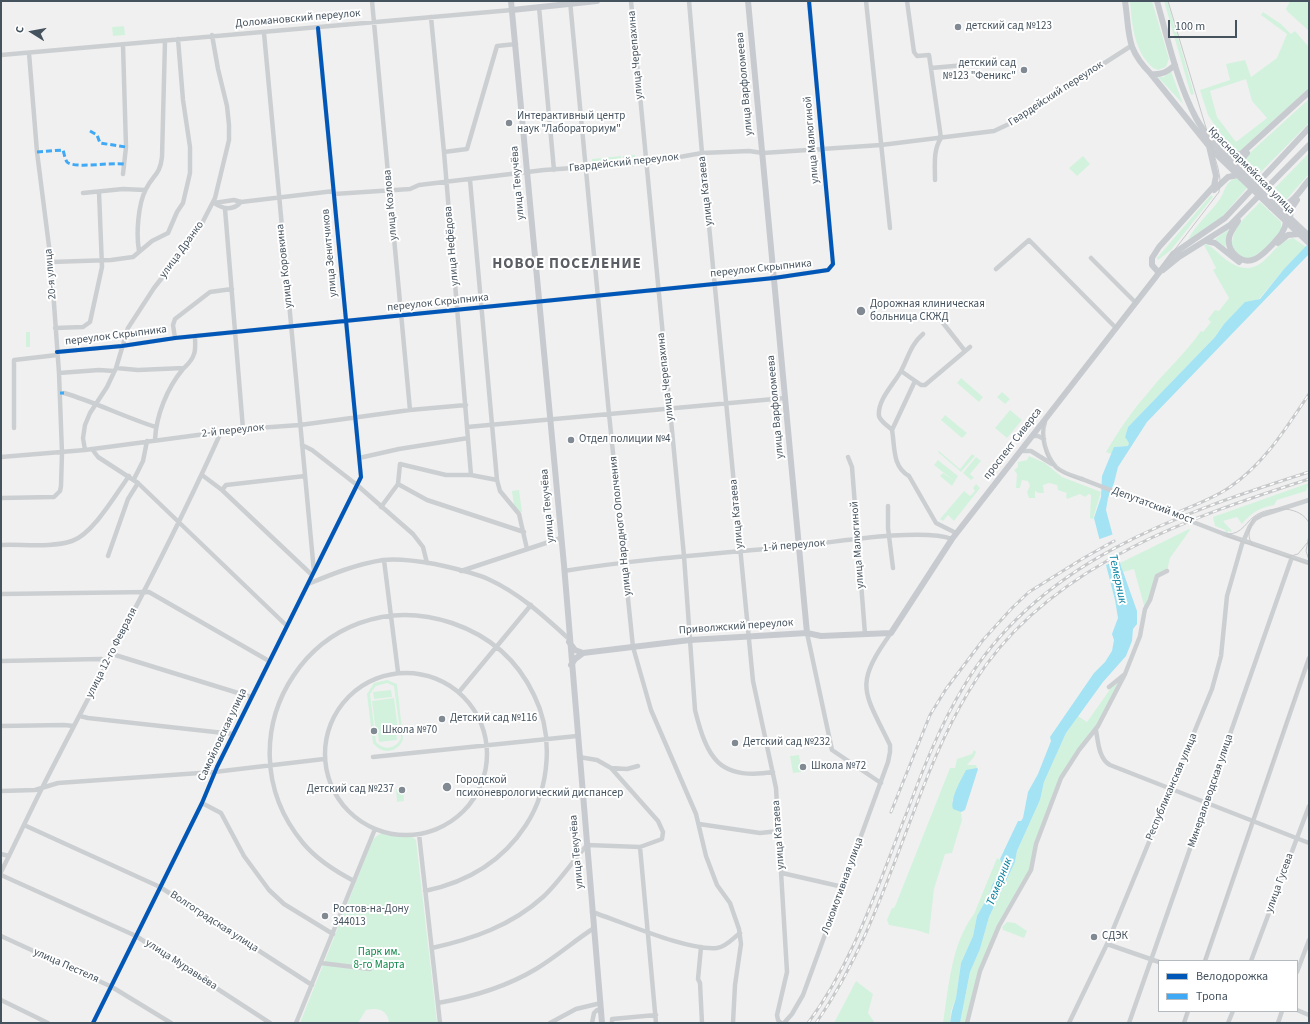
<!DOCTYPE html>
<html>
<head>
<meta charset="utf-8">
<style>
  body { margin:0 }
  #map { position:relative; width:1310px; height:1024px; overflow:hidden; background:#f1f0f0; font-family:"Source Sans 3",sans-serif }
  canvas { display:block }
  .frame { position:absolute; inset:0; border:2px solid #45535f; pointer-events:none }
  .legend { position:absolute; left:1158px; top:960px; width:140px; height:52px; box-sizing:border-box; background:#fff; border:1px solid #b5babf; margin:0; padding:5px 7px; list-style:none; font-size:12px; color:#45535f }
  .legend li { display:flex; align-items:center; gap:8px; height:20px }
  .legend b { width:20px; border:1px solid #b5babf }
  .north { position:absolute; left:12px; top:12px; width:40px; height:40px; -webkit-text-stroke:3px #fff; paint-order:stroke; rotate:281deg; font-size:11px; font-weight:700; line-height:16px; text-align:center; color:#45535f }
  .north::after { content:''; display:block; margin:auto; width:14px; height:18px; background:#45535f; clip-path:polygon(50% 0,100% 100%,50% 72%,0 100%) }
  .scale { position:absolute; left:1168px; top:20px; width:69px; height:18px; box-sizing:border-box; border:2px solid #45535f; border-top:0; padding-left:5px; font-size:12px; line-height:14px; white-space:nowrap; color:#45535f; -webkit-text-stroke:3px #fff; paint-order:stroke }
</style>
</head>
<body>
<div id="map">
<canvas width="1310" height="1024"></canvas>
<div class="frame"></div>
<ul class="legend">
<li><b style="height:5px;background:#0057b8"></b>Велодорожка</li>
<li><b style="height:5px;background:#3fa9f5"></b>Тропа</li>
</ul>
<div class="north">С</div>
<div class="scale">100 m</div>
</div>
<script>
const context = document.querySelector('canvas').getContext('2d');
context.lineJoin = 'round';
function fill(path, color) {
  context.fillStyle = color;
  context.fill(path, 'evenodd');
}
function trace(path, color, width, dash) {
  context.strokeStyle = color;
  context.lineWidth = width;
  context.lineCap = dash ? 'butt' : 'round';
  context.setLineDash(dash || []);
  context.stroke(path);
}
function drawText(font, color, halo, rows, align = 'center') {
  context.font = font + ' "Source Sans 3",sans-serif';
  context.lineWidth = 4;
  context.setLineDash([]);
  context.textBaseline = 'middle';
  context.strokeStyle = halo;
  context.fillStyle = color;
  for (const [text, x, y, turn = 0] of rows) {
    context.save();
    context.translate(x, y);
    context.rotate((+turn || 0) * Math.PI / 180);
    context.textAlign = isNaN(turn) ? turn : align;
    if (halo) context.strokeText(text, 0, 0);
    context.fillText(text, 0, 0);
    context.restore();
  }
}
fill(new Path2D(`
  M1130,1H1152L1169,59L1166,67L1158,70L1153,68C1134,51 1132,25 1130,1Z
  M1164,1H1168V3L1193,90L1194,94L1191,95Z
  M1290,1H1309V31L1288,12L1286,9Z
  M1263,12L1281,24L1291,34L1295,31L1309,47V88L1241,150L1238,152H1232L1208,115L1200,90L1230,80L1226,64L1245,60L1251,77L1277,58L1287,34L1261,15ZM1246,79L1252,101L1267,118L1236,142L1217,117L1210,91Z
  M124,26L125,35L113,36L112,27Z
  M1171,71L1183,104L1158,77H1164Z
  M1309,99V123L1255,178L1242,167L1244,158Z
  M1309,153V174L1286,200L1281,202L1276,199L1270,193Z
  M635,155L636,161L623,162V156Z
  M621,156L622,163H592V159Z
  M1083,156L1090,164L1077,176L1069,168Z
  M1237,178L1247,188L1222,217L1188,240C1195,225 1210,213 1220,199C1225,191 1226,180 1237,178Z
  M1211,195L1213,197L1171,250L1158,260L1157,258Z
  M1260,202L1281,222V231C1275,240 1254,264 1241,257C1238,255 1235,251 1232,248C1231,227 1247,216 1260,202Z
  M1228,230L1229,231L1225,248L1215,239Z
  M1293,238L1306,247L1284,269L1259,299L1245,303L1224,324L1215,337L1128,427L1125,437L1130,443L1128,446L1114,447L1112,454L1106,452C1118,432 1131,412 1147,394C1164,372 1185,354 1201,331L1203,332L1211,322L1208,319L1215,310L1219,311L1229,298L1213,270L1216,268L1204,245C1214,242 1226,269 1248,268C1267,267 1274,242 1293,238Z
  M26,332H30V347H26Z
  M961,378L983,397L979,402L957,383Z
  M1002,392L1010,399L1005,404L997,397Z
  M1010,410L1022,420L1007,438L995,428Z
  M945,415L967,433L962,438L941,420Z
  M939,451L960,469L972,454L975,456L961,472L938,452Z
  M1029,456L1045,463L1062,477L1101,492L1093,519L1090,518L1091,495L1089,494L1085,497L1080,494L1067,499L1066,496L1067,493L1058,490L1057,485L1049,483L1043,485L1044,493H1039L1035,491V498H1029L1027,492L1030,486L1028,481L1022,480L1020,488H1016L1017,474L1014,470L1018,467V462L1027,460Z
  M976,457L981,461L970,474L974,478L971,480L963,473Z
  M938,460L958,476L952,486L940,476L943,473L954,481L934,465Z
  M1309,483L1306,491L1277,500L1274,505C1259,508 1252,512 1242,524L1237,517L1223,521L1232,531L1231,532L1229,531L1226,533L1225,530L1215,526L1213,517Z
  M976,484L980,488L954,521L948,515L943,521L940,519L964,491L970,496L975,491L973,488Z
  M519,490L522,512H520L514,506L512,491Z
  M1189,529L1190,530L1170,558L1167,571L1160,573L1145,609L1134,569L1123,572L1120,563Z
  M1122,676L1108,710L1066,768L1045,817L1031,870L999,926L980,971L967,1023H960L970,972L980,949L989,917L1015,862L1017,851L1040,800L1044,782L1066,733L1078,716L1087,722L1111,688L1109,687Z
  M387,680L397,684L403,739C398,753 382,755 373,743L367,694L374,683ZM387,683L394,686L401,738C396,749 384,751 376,742L370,694L376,686Z
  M391,690L392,697L374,699L373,692Z
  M394,698L398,730L396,731L397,740L379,742L378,733H376L372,701Z
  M974,750L976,752L974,757L967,765H976L977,768L964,774L952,801L956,809L961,812L962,820L952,853L945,854L934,889L929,934L916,930L889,925L887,920L892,908H894L896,904L950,768H955L957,759L972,754Z
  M799,755L802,772L793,773L790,756Z
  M403,788L404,801L397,802L396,789Z
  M381,833L411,836L416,840L437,1023H389C388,1010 378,1007 366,1010L358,1023H300L373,839Z
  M997,858L1002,861L1003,866L992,885L991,893L977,916L973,936L961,963L956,998L951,1011L950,1023H943C949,986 951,944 974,914Z
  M1007,922L1015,923L1027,931L1024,938L1003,930L1002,927Z
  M856,981L873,994L868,1013L875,1023H834Z`), '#d2f2de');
fill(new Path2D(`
  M1309,243V254L1147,422L1118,467L1114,483L1108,498L1106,510L1121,566L1137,611V624L1133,629L1132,641L1126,656L1103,682L1066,733L1044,782L1040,800L1017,851L1015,862L989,917L980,949L970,972L960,1023H950L952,1011L956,998L961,963L973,936L977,916L990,893L992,885L1003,867L1000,859L1018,821H1021L1023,818L1028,792L1038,774L1051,741L1050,737L1094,673L1105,662L1112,651L1114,640L1112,634L1118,618L1115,600L1094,518L1101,497L1102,476L1114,447L1128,446L1129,443L1125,437L1128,427L1215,337L1224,324L1245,302L1260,299L1284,269Z
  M977,768L978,769L965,810L961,812L953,809C950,798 961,780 966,770Z`), '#a3e3f4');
fill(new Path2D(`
  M1114,534L1121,558L1104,566L1097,540Z`), '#f1f0f0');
trace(new Path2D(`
  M372,1L410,410
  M570,1L609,414L633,647L651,710L696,814L706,856L717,885L730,903L739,929L741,944L735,985L733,1023
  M631,1L684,556L695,710C707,758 719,781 773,772
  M689,1L702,153L753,681L776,788L787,972L777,1015L778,1020L781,1023
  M866,1L890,228
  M907,1L914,52L917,56L929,55L941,138C933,150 935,165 935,180
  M539,7L554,170
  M431,17L444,152L471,475
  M264,33L314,572
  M123,45L126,147L123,174
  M1,55L512,10
  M931,68L988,63
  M444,152L467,149L497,46L516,44
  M470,180L497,480
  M83,193L123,189L145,190
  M334,194L410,189L419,185L544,170L646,163L702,153L749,151L763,153L881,145L994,131L1011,123L1131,46
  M214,203L234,200L241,202L334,191
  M214,203C223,209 233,211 241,202
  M225,209L243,429
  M139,251C136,234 138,204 146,189C153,175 160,175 162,157L165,41
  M1091,258L1136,303
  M51,262L111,260L133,257L152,241L168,233L177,212L183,203L190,173V147L183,100L178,39
  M996,269L1029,240L1116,328
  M943,323L965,351
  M55,328L83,327L90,322L102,267L99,192
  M923,334C911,344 908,358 901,371C894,384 877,400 879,416C880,421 888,426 892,430C895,446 892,467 909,476L936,523L956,533
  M175,338L173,325L175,319L210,292L232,289
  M57,352L122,346L175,338L774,278L828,270L833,264L809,1
  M116,368L138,370L184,368
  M901,371L921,385H925L970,347
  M59,373L99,370L114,371
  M64,393C95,402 124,417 156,427
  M1045,422C1040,436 1046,456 1056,467C1062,473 1073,476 1082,479
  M467,427L785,398
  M14,428V360L57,355
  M892,430L915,381
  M1032,436H1038L1044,439
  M155,440C156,416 167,388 183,369C188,364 192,361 194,354C196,349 195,342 195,336
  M302,445L312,450L357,485L413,534L423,547L427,563
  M92,449L98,457L138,483L287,626
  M85,450L83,438L85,425L90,413L107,387L116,368L128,328L154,288L197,233L215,198L229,140V125L227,106L218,69L212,35
  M1020,451H1031L1052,464
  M1,457L85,450L243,429L300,425L410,410L466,405
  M848,457L852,467L865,634
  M359,458L399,449L468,438
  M202,475L222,490L312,575
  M134,479L143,461L147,441
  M398,484L427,500L524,532
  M222,490L226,485L305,476
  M1,498L54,497L60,491L61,486L62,453L59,373L51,262L37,152L29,53
  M888,506V528L893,568
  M381,507L398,484L400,464L446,475H471L497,480L500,491L519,514L527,549
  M1224,534L1309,563
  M1,545C23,544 51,548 72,541C93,534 116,494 129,476
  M108,556L128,499L138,483
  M384,560L398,672
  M461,571L561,538
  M564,571C645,558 726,553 808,545C841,541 924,528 952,539
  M308,584C332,574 357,564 383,560C400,558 418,561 435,564C452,568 472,572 488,579C519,593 544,616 569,639
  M1,594L149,592L269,661
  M807,633L832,750L881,783
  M112,654L251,697
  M1,661L101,659L108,661
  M325 754a81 81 0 1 1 162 0a81 81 0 1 1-162 0Z
  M1109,687L1125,674
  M459,692L531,605
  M80,716L88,718L233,734
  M1,726L64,725L74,726
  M1096,730C1098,742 1099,759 1110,765L1309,843
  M373,757L577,736
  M611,768L627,769L638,766
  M1,791L35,790L58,783L214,772L324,759
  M202,803L221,813L244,856L269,890L284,904L333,934
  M699,824L760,833L779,831
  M24,825L160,887L312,985
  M419,834L440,1023
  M640,847L656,1023
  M1,854L9,856
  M1,872C15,844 28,816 42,788C102,670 167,553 221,432
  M782,873L843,887
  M1,875L136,936L270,1023
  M354,881C335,871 317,860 303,843C214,735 317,578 452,623C490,636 517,659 534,695C554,735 550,788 526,825C502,862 468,882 425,891
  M592,912C623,922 687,951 717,948C726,947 733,938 740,933
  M1,936L112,987L171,1023
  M1107,944L1159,962
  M701,947L698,979L700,983L702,1023
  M432,948C472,939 511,926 543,897C559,882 572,862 587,845L640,847L662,839L663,832L658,821L611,768L597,760L579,757
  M1205,961L1309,658
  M1251,961L1309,806
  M321,963L370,969
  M1297,972L1309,940
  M1,1000L48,1023
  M438,1003C472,997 506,987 536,969C556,957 574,941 594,928
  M1297,1010L1309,1015
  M93,1023L202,803L217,767L361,477L318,28
  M296,1023L375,829
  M550,1023L576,1009L601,1003
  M592,1023L594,1013L597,1010L601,1011
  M612,1023V1019L656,1015
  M784,1023L792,1014L803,995L888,762L890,752V745C864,691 853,686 891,633
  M967,1023L980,971L999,926L1031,870L1036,844L1061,778L1079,750L1098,726L1125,674L1140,636L1145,609L1150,600L1157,576L1167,571
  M1069,1023L1107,944L1212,689L1221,656L1227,596L1242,544L1250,526L1255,519L1262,515L1309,500
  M1129,1023L1292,557
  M1184,1023L1188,1011
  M1228,1023L1233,1011
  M1278,1023L1282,1011`), '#cccfd1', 4.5);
trace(new Path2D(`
  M511,1L564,565L602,1023
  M748,1L807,633
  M1125,1C1130,34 1125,48 1151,74L1213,151L1241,178
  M1157,1C1168,40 1177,82 1196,118C1208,140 1227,156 1244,174
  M512,10L597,1
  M1151,74C1162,75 1167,72 1175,65
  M1225,155L1241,154L1309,92
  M1239,169L1241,160L1247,153
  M1214,190L1228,177L1238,175
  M1275,204L1309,236
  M1277,206C1292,207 1300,190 1309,180
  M1271,207L1309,243
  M1290,218L1291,209L1297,200
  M1238,221C1235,226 1230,232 1229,238C1227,252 1242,265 1255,259C1262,256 1267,250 1272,245C1279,237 1285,232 1286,221
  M1206,241L1215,243L1239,262
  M1278,243L1288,235L1299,234
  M1163,270L1179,257L1230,225L1309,145
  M1159,273L1152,265V258L1159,247L1214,186L1216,176L1209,146
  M569,642L575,650L583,653
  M571,665L575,659L583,653L690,640L807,633L821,636L891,633L952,539L1155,278L1173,254L1225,218L1309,128`), '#c7cbcf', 6);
trace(new Path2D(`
  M1168,1L1218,168L1220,179L1219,192L1047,416C1038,437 1044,463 1065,474L1243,542L1309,564
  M1253,519C1249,528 1246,539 1254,546
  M1227,534C1243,535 1246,520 1258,514C1273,506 1301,506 1309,523
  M1309,535L1306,551L1309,560
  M1287,557L1298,554L1307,543
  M1204,961L1309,655
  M1183,1023L1187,1011`), '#c6c8ca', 1);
const rail = new Path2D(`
  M1172,515C1191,506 1213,499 1230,487C1265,463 1286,428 1309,394
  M891,812L930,715L946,689L983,640L1012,608L1029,592L1082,559L1114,541
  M808,1023C855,960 878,884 907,812C923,769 940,725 964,686C1038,561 1178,514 1309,472
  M816,1023C865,953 890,872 921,793C938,748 958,704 986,665C1062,561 1192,517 1309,479`);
trace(rail, '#c6c8ca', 3);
trace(rail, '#fff', 1.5, [4.5]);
trace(new Path2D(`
  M1082,479L1224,534`), '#cccfd1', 4.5);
trace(new Path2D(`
  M1244,174L1275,204
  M1241,178L1271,207`), '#c7cbcf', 6);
trace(new Path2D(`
  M90,131L97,135L100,143L126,147
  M37,152L63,150C64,153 65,159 67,162C74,169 111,162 124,164
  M60,393H64`), '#3fa9f5', 3, [6, 3]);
trace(new Path2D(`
  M57,352L122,346L175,338L774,278L828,270L833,264L809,1
  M93,1023L202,803L217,767L361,477L318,28`), '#0057b8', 4);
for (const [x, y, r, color] of [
  [958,27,4,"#818a92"],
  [1024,70,4,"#818a92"],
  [509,123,4,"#818a92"],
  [861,311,5,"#818a92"],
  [571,440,4,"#818a92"],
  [442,719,4,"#818a92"],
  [374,731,4,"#818a92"],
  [735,743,4,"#818a92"],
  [803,767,4,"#818a92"],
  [447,787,5,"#818a92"],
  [402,790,4,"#818a92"],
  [325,916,4,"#818a92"],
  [1094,937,4,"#818a92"]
]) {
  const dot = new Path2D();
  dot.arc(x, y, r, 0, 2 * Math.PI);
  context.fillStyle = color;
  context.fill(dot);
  trace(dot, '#fff', 1.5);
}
drawText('11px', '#45535f', '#fff', [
  ["Доломановский переулок",298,19,-5],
  ["улица Черепахина",636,55,-95],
  ["улица Варфоломеева",745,84,-95],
  ["Гвардейский переулок",1056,94,-33],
  ["улица Малюгиной",812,140,-95],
  ["Гвардейский переулок",624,163,-6],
  ["Красноармейская улица",1251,171,45],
  ["улица Текучёва",518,183,-95],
  ["улица Катаева",706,191,-96],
  ["улица Козлова",391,205,-95],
  ["улица Нефёдова",452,246,-95],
  ["улица Дранко",182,250,-54],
  ["улица Зенитчиков",330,253,-95],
  ["улица Коровкина",285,266,-96],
  ["переулок Скрыпника",761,269,-6],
  ["20-я улица",51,274,-95],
  ["переулок Скрыпника",438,303,-6],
  ["переулок Скрыпника",116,336,-7],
  ["улица Черепахина",666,377,-96],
  ["улица Варфоломеева",776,407,-95],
  ["2-й переулок",233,431,-6],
  ["проспект Сиверса",1013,444,-52],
  ["улица Текучёва",548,506,-95],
  ["Депутатский мост",1153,506,21],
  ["улица Катаева",737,514,-95],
  ["улица Народного Ополчения",621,526,-96],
  ["улица Малюгиной",858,545,-94],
  ["1-й переулок",794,546,-5],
  ["Приволжский переулок",736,627,-4],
  ["улица 12-го Февраля",112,653,-63],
  ["Самойловская улица",223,735,-65],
  ["Республиканская улица",1172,787,-67],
  ["Минераловодская улица",1211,791,-71],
  ["улица Катаева",779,835,-94],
  ["улица Текучёва",577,852,-95],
  ["улица Гусева",1280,883,-70],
  ["Локомотивная улица",843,886,-70],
  ["Волгоградская улица",214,922,33],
  ["улица Муравьёва",181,965,33],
  ["улица Пестеля",66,966,24]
]);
drawText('11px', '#45535f', '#fff', [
  ["детский сад №123",966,27],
  ["детский сад",1016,64,"right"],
  ["№123 \"Феникс\"",1016,77,"right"],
  ["Интерактивный центр",517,117],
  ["наук \"Лабораториум\"",517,130],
  ["Дорожная клиническая",870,305],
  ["больница СКЖД",870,318],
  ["Отдел полиции №4",579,440],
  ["Детский сад №116",450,719],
  ["Школа №70",382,731],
  ["Детский сад №232",743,743],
  ["Школа №72",811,767],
  ["Городской",456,781],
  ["психоневрологический диспансер",456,794],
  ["Детский сад №237",394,790,"right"],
  ["Ростов-на-Дону",333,910],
  ["344013",333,923],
  ["СДЭК",1102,937]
], 'left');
drawText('11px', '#0e884a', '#fff', [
  ["Парк им.",379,953],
  ["8-го Марта",379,966]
]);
drawText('italic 12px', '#037e9e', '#fff', [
  ["Темерник",1117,579,78],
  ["Темерник",1000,882,-68]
]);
context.letterSpacing = '1px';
drawText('bold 15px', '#5b5f65', '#fff', [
  ["НОВОЕ ПОСЕЛЕНИЕ",567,265]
]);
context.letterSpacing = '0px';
</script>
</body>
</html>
